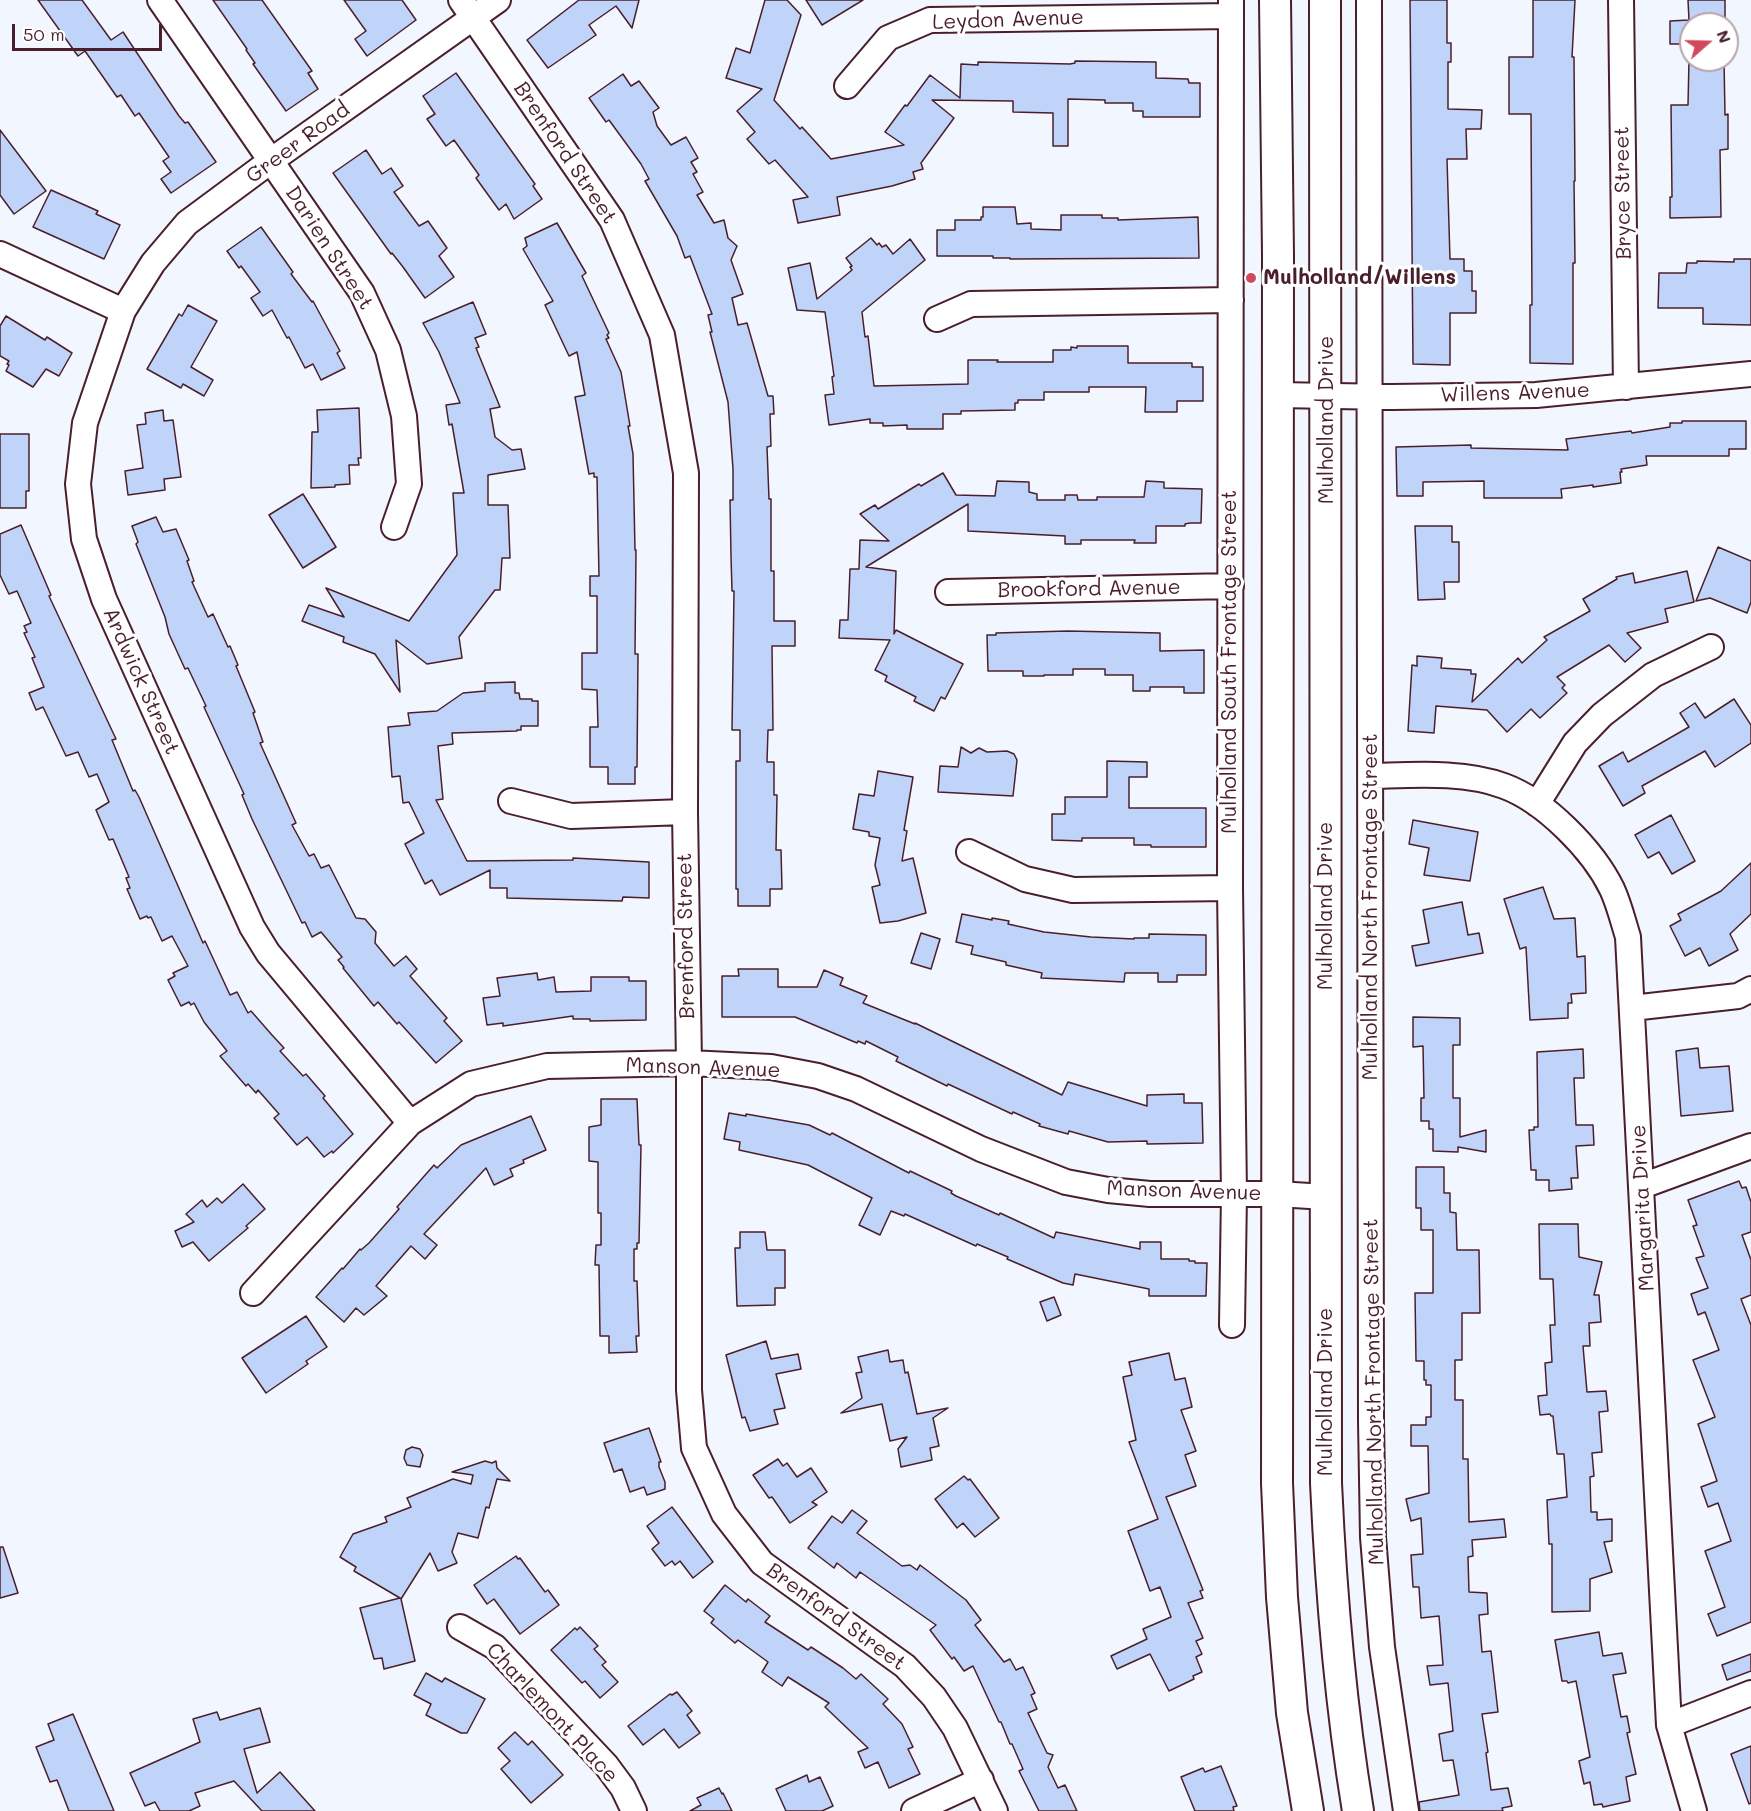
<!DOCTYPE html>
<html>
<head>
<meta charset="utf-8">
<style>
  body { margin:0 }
  #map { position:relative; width:1751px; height:1811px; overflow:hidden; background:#f2f6fe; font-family:Mali,sans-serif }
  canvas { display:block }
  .north { position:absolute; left:1679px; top:12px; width:60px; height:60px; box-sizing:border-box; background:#fff; border:2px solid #b7a5aa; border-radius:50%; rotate:70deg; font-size:16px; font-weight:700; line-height:24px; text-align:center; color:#4a1f2b }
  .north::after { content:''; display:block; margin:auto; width:21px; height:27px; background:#d1495b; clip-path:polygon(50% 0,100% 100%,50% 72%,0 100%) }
  .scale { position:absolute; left:12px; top:24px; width:150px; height:27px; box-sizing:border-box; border:3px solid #4a1f2b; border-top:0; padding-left:8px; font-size:18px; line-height:21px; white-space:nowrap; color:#4a1f2b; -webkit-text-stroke:4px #fff; paint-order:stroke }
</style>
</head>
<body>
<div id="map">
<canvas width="1751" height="1811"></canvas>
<div class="north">N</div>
<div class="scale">50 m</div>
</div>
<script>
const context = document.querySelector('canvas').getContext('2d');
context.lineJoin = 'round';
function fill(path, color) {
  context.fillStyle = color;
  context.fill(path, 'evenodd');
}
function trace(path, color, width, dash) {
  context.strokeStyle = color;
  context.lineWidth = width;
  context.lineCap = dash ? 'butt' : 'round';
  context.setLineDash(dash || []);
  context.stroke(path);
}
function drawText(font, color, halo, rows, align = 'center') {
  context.font = font + ' Mali,sans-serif';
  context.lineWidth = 6;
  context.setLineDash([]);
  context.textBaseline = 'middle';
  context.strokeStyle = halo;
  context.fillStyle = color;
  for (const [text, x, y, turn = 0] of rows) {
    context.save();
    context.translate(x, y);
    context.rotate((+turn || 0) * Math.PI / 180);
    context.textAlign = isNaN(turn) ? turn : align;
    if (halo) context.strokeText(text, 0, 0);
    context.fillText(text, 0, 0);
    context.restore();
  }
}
const building = new Path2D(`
  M38,0H82L111,40L123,32L179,116L185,123L188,122L216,162L171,193L161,179L171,172L163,161L169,157L139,113L135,116L121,95L117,97L85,51L78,56Z
  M213,0H262L312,71L308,73L318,89L286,111L253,64L255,63L246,50L247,49Z
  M344,0H402L416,20L367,56L355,39L366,31Z
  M579,0H639L632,28L616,6L589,25L596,35L548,68L527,40Z
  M765,0H787L801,15L774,100L800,129L802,127L831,159L904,145L885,132L905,105L907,106L930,75L960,98L961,64L978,65V62L1070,64L1075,63V61L1156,62V78L1188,79L1189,83H1200V117H1143V111H1133V103H1105V100L1068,99V146H1053V113L1013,112V101L932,100L954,118L921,163L923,169L913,172L915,179L892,186L837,197L840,215L798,223L793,200L808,197L775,160L769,164L747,139L755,132L737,111L762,89L726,78L736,48L750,53Z
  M806,0H863L822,25Z
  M1410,0H1447V43H1451V62H1448V109L1482,110L1481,129H1466L1467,159H1447L1450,259H1464V271H1472V291H1476V313H1450V365L1413,364Z
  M1533,0H1575L1572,57H1574L1575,181H1574L1575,263H1573V364L1530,363V305H1532L1531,114H1509V57H1533Z
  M1688,0H1725V24H1691V44H1670V21L1689,20Z
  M1689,60H1724L1725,115L1728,114V149L1720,150L1721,217H1718L1670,218V197H1672L1671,105H1688Z
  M456,73L535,184L533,186L542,199L514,219L506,204L499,210L476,178L479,175L454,140L446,146L427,119L435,114L423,96Z
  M623,74L631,86L639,81L659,108L653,112L657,126L671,145L686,137L698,158L691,162L697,172L693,174L703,192L697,195L714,223L724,220L728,238L737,246L731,260L743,294L732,298L738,325L747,323L768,396H773L774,414H770L771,446L767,447L769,499H771V571H774V621H795V646H772L773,730H768L767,762H774V795H777L776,850H781L782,889H770V906H738V889H736V761H740V730H732L734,591H732L731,556L730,500H733V469L728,402L710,332H712L708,315L712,314L690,256L685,258L677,236L645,181L649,179L641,164L609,120L606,122L589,98Z
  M0,130L46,191L14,214L0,195Z
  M366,150L382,174L391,168L403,186L394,192L419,226L428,221L447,248L439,256L454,277L425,298L403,267L392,253L391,254L333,173Z
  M51,190L98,211L96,214L120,225L104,259L33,227Z
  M983,207H1015L1017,224L1031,223V229L1061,230V215H1102V218H1118V220L1198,217L1199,258L1010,259V258H993V256H937V230H955V220H981V217H983Z
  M557,223L586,273L582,276L609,333L607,335L609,338L606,339L621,372L630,426H628L633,454L635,550H636L635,654H638L637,767H635V784H608V767H590V727H598L597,690L582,689V653H597V596H590V576H599L597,477H594V473L589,474L575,397L585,395L577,352L569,356L545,305L553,301L523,249L527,246L525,238Z
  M261,227L293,272L291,274L312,302L313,301L340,351L337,353L345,368L321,380L313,364L305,368L289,337L287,338L272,310L263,316L251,298L260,292L241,266L239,268L227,251Z
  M871,238L877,245L879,243L882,247L886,245L893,254L910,239L925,260L862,312L865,337L868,336L874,386L968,384V360H998L997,362H1053V350H1071V347L1077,348V346H1128V363H1192V367H1203V401H1177V412H1145L1146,387H1089V392H1044V400H1018V403H1015V410L961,411V414H943V429H907V425L883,426V423H870V419L829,425L825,395L834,394L832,377L834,376L825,312L797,310L788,268L810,263L817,299L852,270L850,267L852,266L846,258Z
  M1734,259H1751V325L1703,324V308H1658L1659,273H1686L1687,263H1697V261L1734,262Z
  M473,302L486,334L475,338L479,347L476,348L500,407L490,409L495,437L512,450L521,449L525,469L488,475V505H508L510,558H502L500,590H495L459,637L462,658L427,664L396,640L400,692L375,654L343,642L344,637L302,621L309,605L344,617L326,588L409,621L457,555L453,493H464L452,424L449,425L446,405L460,403L439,352L423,323Z
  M188,305L217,321L191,367L213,380L204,396L183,384L181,388L147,369L179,314L182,316Z
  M6,316L45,340L47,337L72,353L59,376L46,369L33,387L6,371L9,365L7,364L9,361L0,356V326Z
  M359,408L361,458H358L359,465H349L350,484L335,485V487L311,488L312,432H318L317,410Z
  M163,410L164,421L173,420L181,477L164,479L165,490L128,495L125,471L143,468L137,425L146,424L145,413Z
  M1682,421H1746V449H1729V456H1646L1647,465L1621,469L1622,472H1620L1621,483L1593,487V485L1561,489L1562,498H1484V481L1423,482V496H1397L1396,447L1471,445V448L1568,450L1566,439L1631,431L1632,433L1670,427V423H1682Z
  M0,434H29V491H26V508H0Z
  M943,473L956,495L995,496L997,481L1029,482V492L1037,494V500H1065V495H1077L1078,500H1097V497H1144L1146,481L1164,482V488L1202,489L1201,523H1190L1185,524V526H1156V543H1134L1135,540H1081V544H1065V536L968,531V504L866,567L896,571L894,634L896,630L963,664L945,699L941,697L934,711L914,701L916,697L885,681L887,676L875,670L890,640L839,638L840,620H848L850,569H859L860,540L889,541L860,514L875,505L878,509L919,484L921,486Z
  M303,494L336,547L303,568L269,515Z
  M156,517L163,532L176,529L189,560L187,561L194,581L192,582L208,617L213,614L228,647L230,646L238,665L236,666L255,712L253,713L263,742L260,743L296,823L292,825L309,856L314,854L321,868L329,865L356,918L365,919L376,932L375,943L394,966L406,956L417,969L410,976L447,1018L444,1021L462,1041L436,1063L399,1022L397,1024L378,1002L374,1006L343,968L344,967L338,960L342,957L321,932L312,937L305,922L302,923L252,819L242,795L244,794L204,707L206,706L188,668L185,669L169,634L165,617L136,544L138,542L132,526Z
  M21,525L51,595L49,596L116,739L112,740L133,791L135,790L139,797L203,943L205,941L230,995L237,992L248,1013L251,1011L272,1035L284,1048L280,1051L303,1076L306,1074L325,1096L323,1098L353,1134L333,1153L332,1151L324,1157L307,1137L297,1145L274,1118L279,1114L258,1090L256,1093L248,1084L246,1086L220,1056L227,1051L204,1022L194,1003L191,1005L189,1002L181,1006L168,980L175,976L173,973L188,966L172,936L162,941L151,917L148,918L147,916L140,919L127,889L130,888L126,878L129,877L113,839L109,840L96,810L109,802L97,774L89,777L78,752L66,756L43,707L36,710L29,693L44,687L32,658L35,657L24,633L27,632L24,626L31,623L17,591L9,594L0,575V534Z
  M1415,526H1452V542H1459V582H1444L1445,599L1418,600Z
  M1718,547L1751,561V602L1747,613L1710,598L1696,601Z
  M1687,571L1694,602L1665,609L1668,622L1627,633L1641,648L1625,662L1609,645L1557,677L1565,685L1562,688L1567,693L1540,718L1531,709L1507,732L1487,710L1436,706L1434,733L1408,731L1412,665L1417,666V656L1442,658L1441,668L1471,670V674H1476L1472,702L1518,658L1522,663L1547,640L1544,637L1590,611L1583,599L1617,579L1616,577L1633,573L1635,583Z
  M1068,631L1160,633V651L1204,650V693H1184V687H1150V691H1133V675H1105V669H1073V675H1044V676H1023V671H988L987,635H996V633Z
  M515,682V693H519L520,699H532V701H538V726H521V730H517V731L452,733L453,744L438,746L443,799L436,800L467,861L573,860V858L649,862V898L623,897L622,901L507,898V888H490V870L440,895L432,880L425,884L405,844L424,833L409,802L403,803L400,776L392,777L388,727L410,725L408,713L437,711L463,693L485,691V683Z
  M1734,699L1751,725V743L1715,767L1705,751L1642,786L1645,793L1623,806L1599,766L1623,752L1628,762L1689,727L1680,713L1695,703L1705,718Z
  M961,747L971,753L979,748L987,752L1007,751L1014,754L1017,760L1013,796L938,792L940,766L958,767Z
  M1107,761L1147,762V777H1129V808H1206V847H1151V845H1134V838H1082V841L1052,840V814H1065V797H1107Z
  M878,771L913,777L904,830L907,831L902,861L913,858L926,913L898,921L880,923L872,887L880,885L875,865L880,838L869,836V832L853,829L859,794L874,796Z
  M1671,815L1695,861L1672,874L1659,852L1648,858L1635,835Z
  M1413,820L1478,832L1470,881L1424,875L1429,848L1409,844Z
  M1751,863V914L1730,934L1738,950L1709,966L1700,948L1685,956L1670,926L1681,920L1678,914L1721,891Z
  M1543,887L1554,919L1575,918L1577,957L1585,956L1586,993L1571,994L1572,1003H1568V1018L1530,1020L1526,947L1520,949L1504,899Z
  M1462,902L1468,935L1479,933L1483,953L1416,966L1412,946L1429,943L1423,910Z
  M962,914L992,920V918L1009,921L1008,924L1044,932L1091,937L1134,939V938H1149V934L1206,935V975H1177V982H1158V973H1125L1124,982L1041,978L1042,973L1006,965V962L971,954L973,946L956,942Z
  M921,933L940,939L931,969L911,963Z
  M738,969H778V987H817L824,970L843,978L840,985L867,996L863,1003L915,1024V1023L1062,1095L1068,1082L1147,1106V1095L1184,1094V1103H1202L1203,1143L1147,1144V1141L1108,1142L1069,1131L1068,1134L1039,1126L1040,1124L1013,1112L1012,1114L948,1084L947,1086L896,1061L898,1057L866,1041L865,1044L858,1041L857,1043L795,1017H722V976H739Z
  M537,973L538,980L554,977L556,992L591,991V977H629V981H646V1020L590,1021V1019H573V1016L503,1026V1023L487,1025L483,998L500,996L497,978Z
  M1413,1017L1460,1018V1045H1453V1098H1460V1137L1486,1130V1152L1458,1147V1152L1433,1151V1129H1429V1121H1421V1098H1424L1423,1046L1413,1047Z
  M1698,1048L1700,1068L1729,1066L1733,1111L1681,1116L1676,1051Z
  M1583,1049L1584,1078H1574L1576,1125H1593L1594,1145L1576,1146L1578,1178H1571L1572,1189L1549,1191V1180H1536V1170H1531L1529,1130H1534V1127H1538L1537,1052Z
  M601,1099H637L639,1145H641L639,1243H637V1249H634V1281H637L639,1336H636L637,1352L609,1353V1336H600L599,1265H595L596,1245H601V1213H598V1162L589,1161V1127L601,1125Z
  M729,1113L746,1116V1114L809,1125L830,1135L832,1133L909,1173L910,1171L952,1191L951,1193L956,1196L999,1215L1000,1213L1054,1238L1056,1232L1140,1249V1242H1161V1259H1189V1261H1195V1263H1207L1206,1296H1149V1289L1075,1274L1073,1285L1063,1283L1007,1259L1008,1257L977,1244L976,1246L905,1214L904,1216L891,1211L880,1235L859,1225L872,1198L808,1165L739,1150L740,1142L724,1139Z
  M531,1116L546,1150L523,1160L524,1163L510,1169L513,1176L494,1185L486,1168L424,1234L437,1245L425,1259L411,1246L376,1286L387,1296L364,1315L356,1308L344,1322L316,1297L342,1268L343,1269L360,1249L361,1250L369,1243L399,1209L397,1207L434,1165L437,1168L461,1145Z
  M1416,1167H1444V1193H1450V1212L1456,1213L1457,1250H1479L1480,1313H1462V1360H1455V1400H1463V1459H1468L1469,1522L1504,1519L1506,1537L1472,1540L1473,1556L1468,1557L1469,1592L1487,1593L1488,1614L1479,1615L1482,1652L1491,1651L1498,1712L1482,1714L1488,1752L1486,1753L1491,1790L1508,1788L1512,1806L1502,1808L1503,1811H1420L1419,1802L1459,1795L1453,1760L1443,1761L1439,1734L1453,1731L1448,1683L1430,1685L1427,1666L1443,1665L1439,1616L1421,1618L1419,1587H1413L1411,1555L1423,1554L1421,1518L1411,1521L1406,1499L1429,1493L1428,1446H1411V1425H1426V1417H1431V1385H1426V1380H1424V1361H1416L1415,1293H1433V1230H1421V1208H1416Z
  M1739,1181L1742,1188L1746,1187L1751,1202V1232L1742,1235L1751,1260V1295L1741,1299L1751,1325V1622L1717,1636L1708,1614L1725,1607L1705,1551L1731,1541L1718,1503L1708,1507L1701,1487L1717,1481L1698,1424L1715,1417L1693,1360L1719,1350L1705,1312L1698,1315L1691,1294L1708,1288L1696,1258L1704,1256L1693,1226L1697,1225L1688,1200Z
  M243,1184L265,1209L246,1226L248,1228L209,1261L193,1242L182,1247L175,1231L194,1222L186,1214L202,1200L207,1207L217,1198L222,1203Z
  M1539,1224H1578L1579,1257L1602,1262L1594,1295H1599L1601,1322L1589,1323L1590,1346H1583L1587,1392L1606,1391L1608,1411L1599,1412L1602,1452L1592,1453L1594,1476L1590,1477L1591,1512H1597V1520L1612,1519V1541L1604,1542L1612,1572L1590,1579V1611L1552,1612V1544H1549L1547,1500L1567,1497L1564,1454H1557L1553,1416H1551L1550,1414L1540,1415L1538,1396L1547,1395L1545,1363L1552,1362L1550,1325H1555L1553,1279H1540Z
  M740,1232H765L767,1250H785V1288H775V1305L737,1306L735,1248H740Z
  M1054,1297L1061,1315L1047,1321L1040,1302Z
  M306,1316L327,1347L306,1361L308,1364L266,1393L242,1358Z
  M766,1341L771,1359L798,1354L801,1369L776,1374L785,1408L774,1410L778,1424L750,1431L745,1417L742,1418L726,1355Z
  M888,1350L890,1362L903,1360L905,1373L908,1372L917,1414L948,1408L933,1418L939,1446L930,1448L932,1460L901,1467L898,1449L907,1437L890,1441L882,1404L841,1413L862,1398L856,1373L862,1372L858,1357Z
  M1169,1353L1175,1380L1185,1378L1192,1407L1181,1410L1196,1451L1185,1455L1196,1486L1166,1497L1203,1590L1200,1591L1203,1598L1188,1603L1203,1638L1196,1641L1202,1654L1196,1657L1202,1672L1193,1676L1194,1679L1169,1691L1150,1654L1117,1669L1111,1656L1147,1639L1143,1629L1171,1617L1160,1587L1150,1591L1128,1531L1158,1519L1129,1442L1136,1440L1123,1377L1132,1375L1129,1362Z
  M649,1428L661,1462H659V1467L665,1482V1489L647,1495L644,1487L630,1492L622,1469L614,1472L604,1443Z
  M412,1447L420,1449L423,1455L420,1467L407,1465L404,1458L406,1450Z
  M778,1459L783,1466L787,1463L797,1477L811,1468L827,1492L812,1502L817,1505L790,1523L772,1497L769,1498L753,1475Z
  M485,1461L492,1463L496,1461L497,1468L510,1481L497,1479L489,1508L486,1507L478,1538L458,1533L452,1552L457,1563L438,1571L430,1553L401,1599L415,1661L384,1669L382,1658L374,1659L360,1608L400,1598L354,1571L356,1567L340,1557L353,1534L387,1522L385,1517L411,1507L407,1498L453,1479L471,1484L473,1475L452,1472Z
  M964,1476L968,1480L970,1479L999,1518L975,1537L963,1523L957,1528L935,1499Z
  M672,1507L713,1562L693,1578L680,1561L675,1565L672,1561L665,1566L652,1549L659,1543L647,1526Z
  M852,1510L867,1521L857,1533L902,1566L910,1565L917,1570L920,1565L966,1600L981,1620L975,1625L1004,1662L1010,1659L1016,1670L1023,1667L1035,1693L1031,1695L1037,1709L1028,1713L1047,1753L1053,1755L1048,1767L1058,1788L1065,1785L1077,1811H1039L1019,1771L1023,1769L1012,1744H1010L1001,1722H999L973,1666L964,1671L954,1657L952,1659L930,1630L936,1625L860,1572L856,1578L837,1563L834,1568L808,1548L832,1516L842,1523Z
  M0,1547H3L18,1593L0,1598Z
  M516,1556L518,1559L520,1558L545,1592L548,1590L559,1605L520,1634L494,1599L487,1604L474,1585Z
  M725,1585L746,1602L748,1599L770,1616L765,1622L808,1650L811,1647L843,1668L856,1679L861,1674L888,1699L883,1704L902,1724L913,1747L908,1749L920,1774L889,1788L878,1762L865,1768L858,1752L868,1748L825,1707L829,1703L788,1677L782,1686L762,1672L768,1662L738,1640L735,1643L711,1623L714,1619L704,1611Z
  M580,1627L598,1646L594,1649L606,1662L602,1665L618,1682L600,1698L585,1681L582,1683L551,1650L575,1628L577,1630Z
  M1599,1632L1603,1656L1622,1653L1626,1673L1613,1675L1621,1717L1627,1716L1630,1732L1627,1733L1636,1774L1626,1777L1630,1801L1603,1807L1602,1804L1594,1805L1590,1782L1584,1784L1579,1761L1590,1757L1576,1681L1568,1683L1567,1681H1562L1555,1640Z
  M1751,1654V1671L1727,1680L1722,1665Z
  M426,1673L442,1682L445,1678L485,1699L467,1733H461L426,1715L431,1704L414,1695Z
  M677,1692L692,1711L687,1715L700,1733L679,1748L664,1729L643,1745L628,1726L670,1694L672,1695Z
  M260,1708L270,1742L244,1749L257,1793L280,1772L315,1811H262L234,1781L195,1793L200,1806L189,1811H160L155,1802L145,1806L130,1773L200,1742L193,1719L217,1712L220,1720Z
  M73,1714L114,1811H69L57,1780L50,1782L36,1747L54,1740L48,1724Z
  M515,1732L528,1745L532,1741L563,1775L531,1803L501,1769L510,1761L498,1748Z
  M1751,1746V1803L1749,1804L1731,1754Z
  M1221,1766L1237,1806L1233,1807L1234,1811H1195L1181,1777L1203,1768L1205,1772Z
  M807,1775L809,1782L820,1777L833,1806L822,1811H786L776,1789Z
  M719,1788L722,1794L723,1793L732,1811H690L701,1805L697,1798Z`);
fill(building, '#c0d4f9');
trace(building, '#4a1f2b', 1.5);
const minor = new Path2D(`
  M160,0L362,293L388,350L404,416L409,484L394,527
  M461,0L612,220L662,335L686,473L685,812L689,1063V1390L694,1448L724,1514L762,1563L905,1666L934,1697L955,1728L995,1811
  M1231,0L1230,888L1234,1194L1232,1325
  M1369,0L1371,1421L1373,1537L1382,1647L1406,1811
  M1621,0L1626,387
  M847,86L888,38L930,20L1231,16
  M0,254L123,311L85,423L78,484L84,539L104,599L252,927L268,953L410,1123
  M123,311L153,263L187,223L272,160L498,0
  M937,319L971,304L1231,300
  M1277,395L1392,397L1536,395L1751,374
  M948,592L1231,586
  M1372,776C1414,775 1464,771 1504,786C1545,801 1593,850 1612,889C1619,904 1623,921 1628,937L1669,1725L1694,1811
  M511,801L571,816L685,812
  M1537,804L1575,743L1602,715L1653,675L1711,647
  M969,852L1025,879L1073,890L1230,888
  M1632,1008L1738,996L1751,989
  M1642,1186L1751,1146
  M253,1293L410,1123L471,1084L547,1066L689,1063L771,1067L818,1076L856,1089L981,1149L1066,1182L1108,1190L1150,1194H1277L1326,1197
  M460,1627L495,1647L606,1765L623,1788L634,1811
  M1669,1725L1751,1693
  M914,1811L981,1780`);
const major = new Path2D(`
  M1275,0L1278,255L1277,1483L1282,1597L1292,1713L1308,1811
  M1325,0L1326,1483C1331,1593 1340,1702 1358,1811`);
trace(minor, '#4a1f2b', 28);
trace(major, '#4a1f2b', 34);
trace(minor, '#fff', 24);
trace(major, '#fff', 30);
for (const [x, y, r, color] of [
  [1251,278,6,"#d1495b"]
]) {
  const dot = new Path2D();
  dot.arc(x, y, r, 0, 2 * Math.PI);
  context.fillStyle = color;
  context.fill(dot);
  trace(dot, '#fff', 2);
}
drawText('21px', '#4a1f2b', '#fff', [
  ["Leydon Avenue",1008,20,-2],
  ["Greer Road",298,143,-36],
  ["Brenford Street",565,153,56],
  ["Bryce Street",1623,193,-91],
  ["Darien Street",329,248,57],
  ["Willens Avenue",1515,393,-2],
  ["Mulholland Drive",1327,420,-90],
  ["Brookford Avenue",1089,589,-1],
  ["Mulholland South Frontage Street",1230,662,-90],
  ["Ardwick Street",141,681,66],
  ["Mulholland Drive",1326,906,-90],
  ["Mulholland North Frontage Street",1371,907,-90],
  ["Brenford Street",686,936,-91],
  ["Manson Avenue",703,1068,2],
  ["Manson Avenue",1184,1191,2],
  ["Margarita Drive",1643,1208,-93],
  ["Mulholland Drive",1326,1392,-90],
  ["Mulholland North Frontage Street",1374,1392,-91],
  ["Brenford Street",836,1617,36],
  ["Charlemont Place",552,1713,47]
]);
drawText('bold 21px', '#4a1f2b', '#fff', [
  ["Mulholland/Willens",1263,278]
], 'left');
</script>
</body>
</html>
